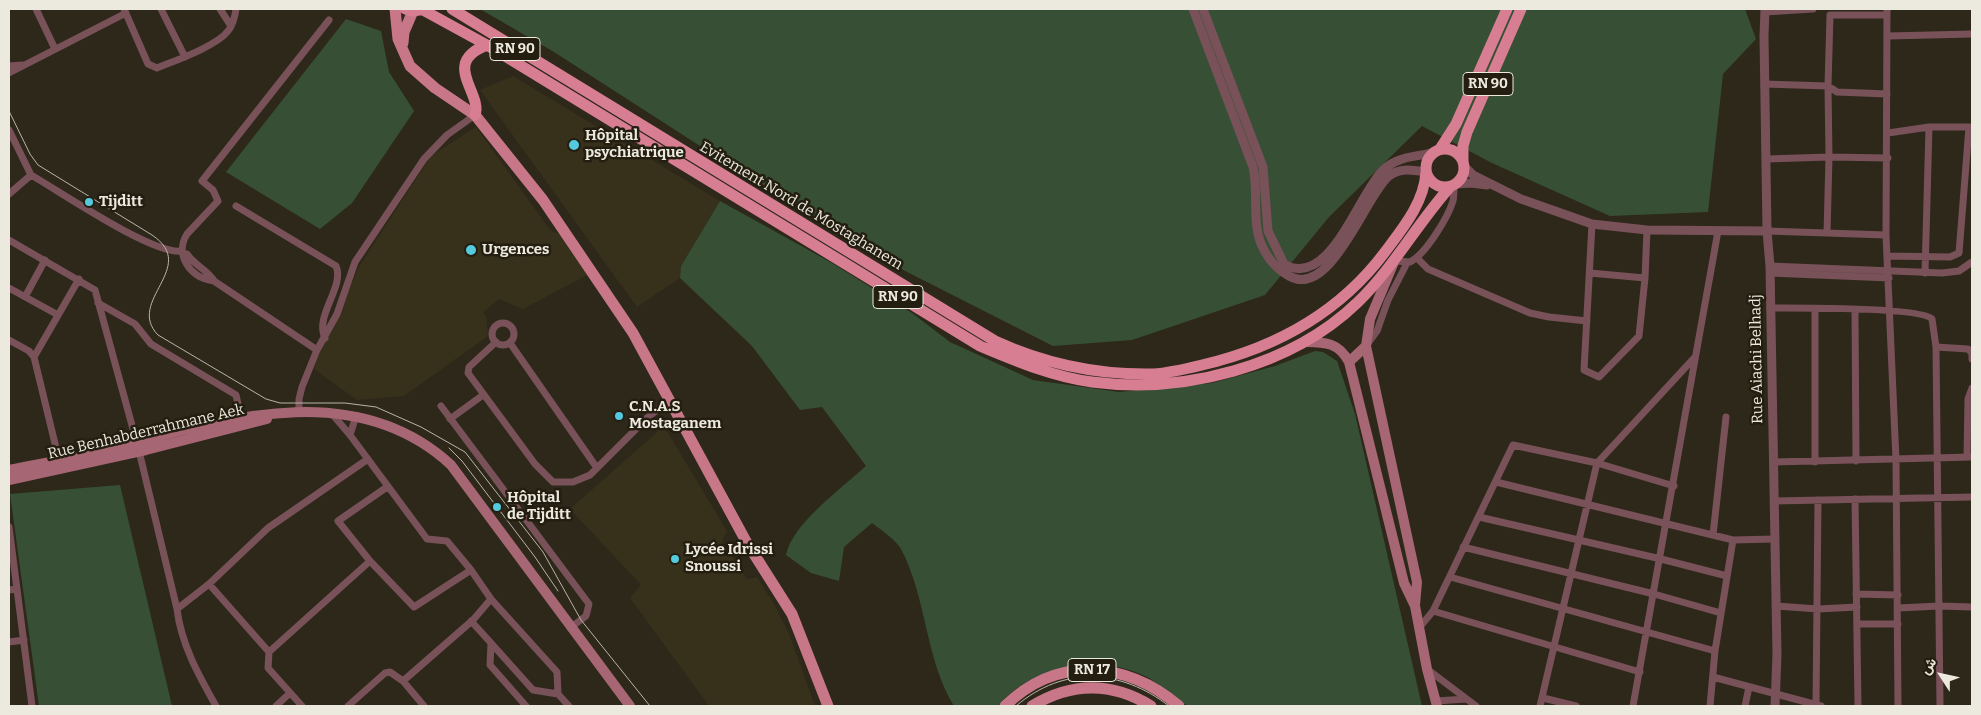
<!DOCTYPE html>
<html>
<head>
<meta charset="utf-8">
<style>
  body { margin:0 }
  #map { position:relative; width:1981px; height:715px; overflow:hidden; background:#2d281a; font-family:Bitter,Vazirmatn,serif }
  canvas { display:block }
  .frame { position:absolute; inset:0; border:10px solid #ece9df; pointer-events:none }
  .north { position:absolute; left:1916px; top:650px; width:50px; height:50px; -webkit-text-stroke:4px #231e10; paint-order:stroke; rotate:305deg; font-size:14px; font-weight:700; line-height:20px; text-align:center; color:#ece9df }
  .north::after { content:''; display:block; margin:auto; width:18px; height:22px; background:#ece9df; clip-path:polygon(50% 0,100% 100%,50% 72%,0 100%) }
</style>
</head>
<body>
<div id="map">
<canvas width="1981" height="715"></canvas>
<div class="frame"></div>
<div class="north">ش</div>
</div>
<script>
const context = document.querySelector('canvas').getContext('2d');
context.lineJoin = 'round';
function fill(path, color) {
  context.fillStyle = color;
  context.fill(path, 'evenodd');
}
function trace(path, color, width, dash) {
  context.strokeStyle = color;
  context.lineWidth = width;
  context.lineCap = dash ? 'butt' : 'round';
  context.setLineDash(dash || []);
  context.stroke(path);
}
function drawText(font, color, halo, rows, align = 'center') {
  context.font = font + ' Bitter,serif';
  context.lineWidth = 5;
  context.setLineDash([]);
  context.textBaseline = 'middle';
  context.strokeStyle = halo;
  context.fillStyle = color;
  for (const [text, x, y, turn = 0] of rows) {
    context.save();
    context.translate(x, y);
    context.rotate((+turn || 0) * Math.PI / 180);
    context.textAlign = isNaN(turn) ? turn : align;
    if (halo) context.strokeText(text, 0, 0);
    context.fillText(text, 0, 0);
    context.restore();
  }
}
fill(new Path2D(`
  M513,76L720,201L681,266L680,278L637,307L480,90Z
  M476,127L551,231L560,234L589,274L523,309L499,299L483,312L486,316L488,336L404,396L357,400L314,369L317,359L360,265L431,156Z
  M664,426L727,531L722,541L747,579L757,577L773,602L789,634L815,706H709L630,598L641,585L570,509Z`), '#37301b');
fill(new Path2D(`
  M480,9H1745L1756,39L1723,74L1708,212L1610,216L1492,163L1422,126L1329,217L1265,295L1132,340L1053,346L854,245L554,52Z
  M346,19L381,31L389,72L414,111L352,203L320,229L226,172Z
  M720,201L832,263L912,313L950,342L1033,380L1119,392L1212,383L1275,366L1315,351L1323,352L1337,361L1355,414L1422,706C1369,706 1316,706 1263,706C1239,706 1214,709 1190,706C1184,706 1157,682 1147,677C1098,653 1033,664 998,706H954C925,659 927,598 901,549C895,539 881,530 872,523L844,547L839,581L811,573L786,555C792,524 842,488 866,466L822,407L800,410L752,346L680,278L681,266Z
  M120,485L172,706H39L10,494Z`), '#375035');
trace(new Path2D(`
  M36,9L55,49
  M124,9L148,64L157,68C174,61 217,46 228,31C233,25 235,16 236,9
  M161,9L185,57
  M220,9L231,26
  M1887,9L1886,235L1896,460L1898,706
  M1765,12L1813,9
  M1888,36L1972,34
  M9,66L22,65
  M9,73L126,13
  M1764,84L1828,86L1830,15H1887
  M1887,94L1837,92L1828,86L1829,157L1888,158
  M9,130L31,175
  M1888,133L1929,127H1972
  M1766,159L1829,157L1827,233
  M9,194L31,175C61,192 152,255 182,251
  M236,206L336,266C345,287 314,316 325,338
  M1592,224L1584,370L1599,377L1639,336L1645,278L1647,230
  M1767,231L1886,235
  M9,240L95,290L139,451L177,609C181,644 199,676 216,706
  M183,254H187C194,265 210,272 214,281
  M1888,256L1950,257L1959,253L1969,127
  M1417,258L1428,269L1530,313L1549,317L1587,321
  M1395,261L1410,262C1426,254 1448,217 1453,201C1454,196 1454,190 1454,185
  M1770,266L1942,273L1959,271L1972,262
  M1590,273L1645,278
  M1770,273L1889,278
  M1925,273L1929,127
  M9,288L58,315
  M25,297L45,260
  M98,303L135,324L151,344L236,395L241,417
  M1770,308C1793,308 1922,307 1932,319L1936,347L1940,706
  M1815,309V462
  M1855,310L1856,461
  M492 334a11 11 0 1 1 22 0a11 11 0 1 1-22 0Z
  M9,340L29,351L34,357
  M496,342L469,367L468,373L535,464L553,482H573L590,475L647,418L669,400
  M510,343L597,468
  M1366,346L1377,331L1388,300L1407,263
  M1936,347L1968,349L1972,353V359
  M317,350L214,281C190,278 174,255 187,234L218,201L213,190L202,181L329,20
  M441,406L589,604L586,616L570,628
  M299,413V399L302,387L317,350L337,314L355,262L424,159L447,135L475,115
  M450,419L483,395
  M350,435L356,416
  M1967,457L1968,399L1972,388
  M59,460L34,357L79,279
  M1773,462L1972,457
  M1496,482L1733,540L1775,539
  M1855,499L1858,706
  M1774,501L1972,497
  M1479,517L1661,559L1727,576
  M9,527L32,706
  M1713,535L1726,417
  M1463,547L1654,594L1721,613
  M370,561L338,521L387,487
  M1450,577L1715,651
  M209,584L269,652
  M9,590L17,589
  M1856,594L1898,595
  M491,599L557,672L558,694
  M1776,606L1818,609L1857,607
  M1898,608L1939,606L1972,607
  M177,609L209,584L268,528L368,459
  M1433,611L1640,672
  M471,621L491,643L490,665L526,706
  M1857,624H1898
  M1419,628L1433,611L1513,445L1597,463L1674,486
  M9,642L24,640
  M491,643L533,690L558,694L569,706
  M1427,669L1476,706
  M1713,677L1821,706
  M403,681L473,620L491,599L471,570
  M1543,698L1576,706
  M1436,701L1466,699
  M1816,705L1818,500
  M276,706L290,693
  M302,706L268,668L269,652L370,561L414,607L471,570L447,541L427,539L350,435L333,415
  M348,706L385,673L390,672L403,681L424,706
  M1540,706L1597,463L1694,358
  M1633,706L1718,231
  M1710,706L1715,651L1733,540
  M1745,706L1749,687`), '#795159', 7);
trace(new Path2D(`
  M1193,9L1253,167C1259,192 1251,222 1262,246C1268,259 1276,269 1289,276C1331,300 1366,194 1389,176C1400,167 1414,170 1426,172
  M1203,9L1263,167L1268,231L1284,264C1329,291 1359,193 1383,170C1396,157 1416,156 1433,153
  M1765,9L1764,36L1767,231L1770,266L1777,654L1775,706
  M1464,166L1473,175L1521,199L1592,224L1647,230L1767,231
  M1455,184L1471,183L1487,185`), '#795159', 9);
trace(new Path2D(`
  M1394,262L1370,319L1366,346L1417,582L1415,605
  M1306,342C1326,342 1339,343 1349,362L1404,583L1415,606L1427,669L1437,706
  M1349,362L1366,346
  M9,470C48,462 89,456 128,445C235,415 360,381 451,465L630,706
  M9,480L146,450L267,419`), '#a66674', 10);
trace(new Path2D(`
  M395,9L398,39L410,66L435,88L475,115L543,200L633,333L747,543L792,614L828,706
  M403,43L404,32L413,11
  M1005,706C1057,655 1126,661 1179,706
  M1032,706C1072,682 1112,682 1151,706`), '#c87789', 11);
trace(new Path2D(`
  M405,9L413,11L425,9
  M452,9L995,341C1045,364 1098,375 1153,374C1169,373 1186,369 1202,365C1275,348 1340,312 1385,252C1403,228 1424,203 1426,172
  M423,10L487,45L980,346C1016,361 1053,377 1092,382C1183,394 1291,367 1358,302C1394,267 1417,224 1450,187
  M475,115C483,93 440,63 487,45
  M1426 168a19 19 0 1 1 38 0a19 19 0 1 1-38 0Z
  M1440,149L1456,124L1507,9
  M1463,161V146L1467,132L1521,9`), '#d87e92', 11);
trace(new Path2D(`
  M9,111L30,154L38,165L152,235C200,267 125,301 158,335L266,399L280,403H345L376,407L421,427L465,452L543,552L581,620L650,706
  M449,448L462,461L535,557L558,591
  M1016,706C1064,665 1121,669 1169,706`), '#b9b5aa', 1);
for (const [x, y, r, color] of [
  [574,145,6,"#54cade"],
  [89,202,5,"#54cade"],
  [471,250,6,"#54cade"],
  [619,416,5,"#54cade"],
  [497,507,5,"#54cade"],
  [675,559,5,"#54cade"]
]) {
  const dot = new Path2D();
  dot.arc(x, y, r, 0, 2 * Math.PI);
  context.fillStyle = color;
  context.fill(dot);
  trace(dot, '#231e10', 2);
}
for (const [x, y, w] of [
  [515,49,50],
  [1488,84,50],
  [898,297,50],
  [1092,670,48]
]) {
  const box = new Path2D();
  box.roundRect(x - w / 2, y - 11.5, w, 23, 4);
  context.fillStyle = '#231e10';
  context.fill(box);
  trace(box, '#ece9df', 1);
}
drawText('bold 14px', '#ece9df', null, [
  ["RN 90",515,49],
  ["RN 90",1488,84],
  ["RN 90",898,297],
  ["RN 17",1092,670]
]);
drawText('bold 15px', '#ece9df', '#231e10', [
  ["Hôpital",585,136],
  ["psychiatrique",585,153],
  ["Tijditt",99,202],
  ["Urgences",482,250],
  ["C.N.A.S",629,407],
  ["Mostaganem",629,424],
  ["Hôpital",507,498],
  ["de Tijditt",507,515],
  ["Lycée Idrissi",685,550],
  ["Snoussi",685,567]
], 'left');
drawText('15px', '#ece9df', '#231e10', [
  ["Evitement Nord de Mostaghanem",801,206,31],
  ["Rue Aiachi Belhadj",1757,359,-91],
  ["Rue Benhabderrahmane Aek",146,432,-13]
]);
</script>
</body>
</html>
